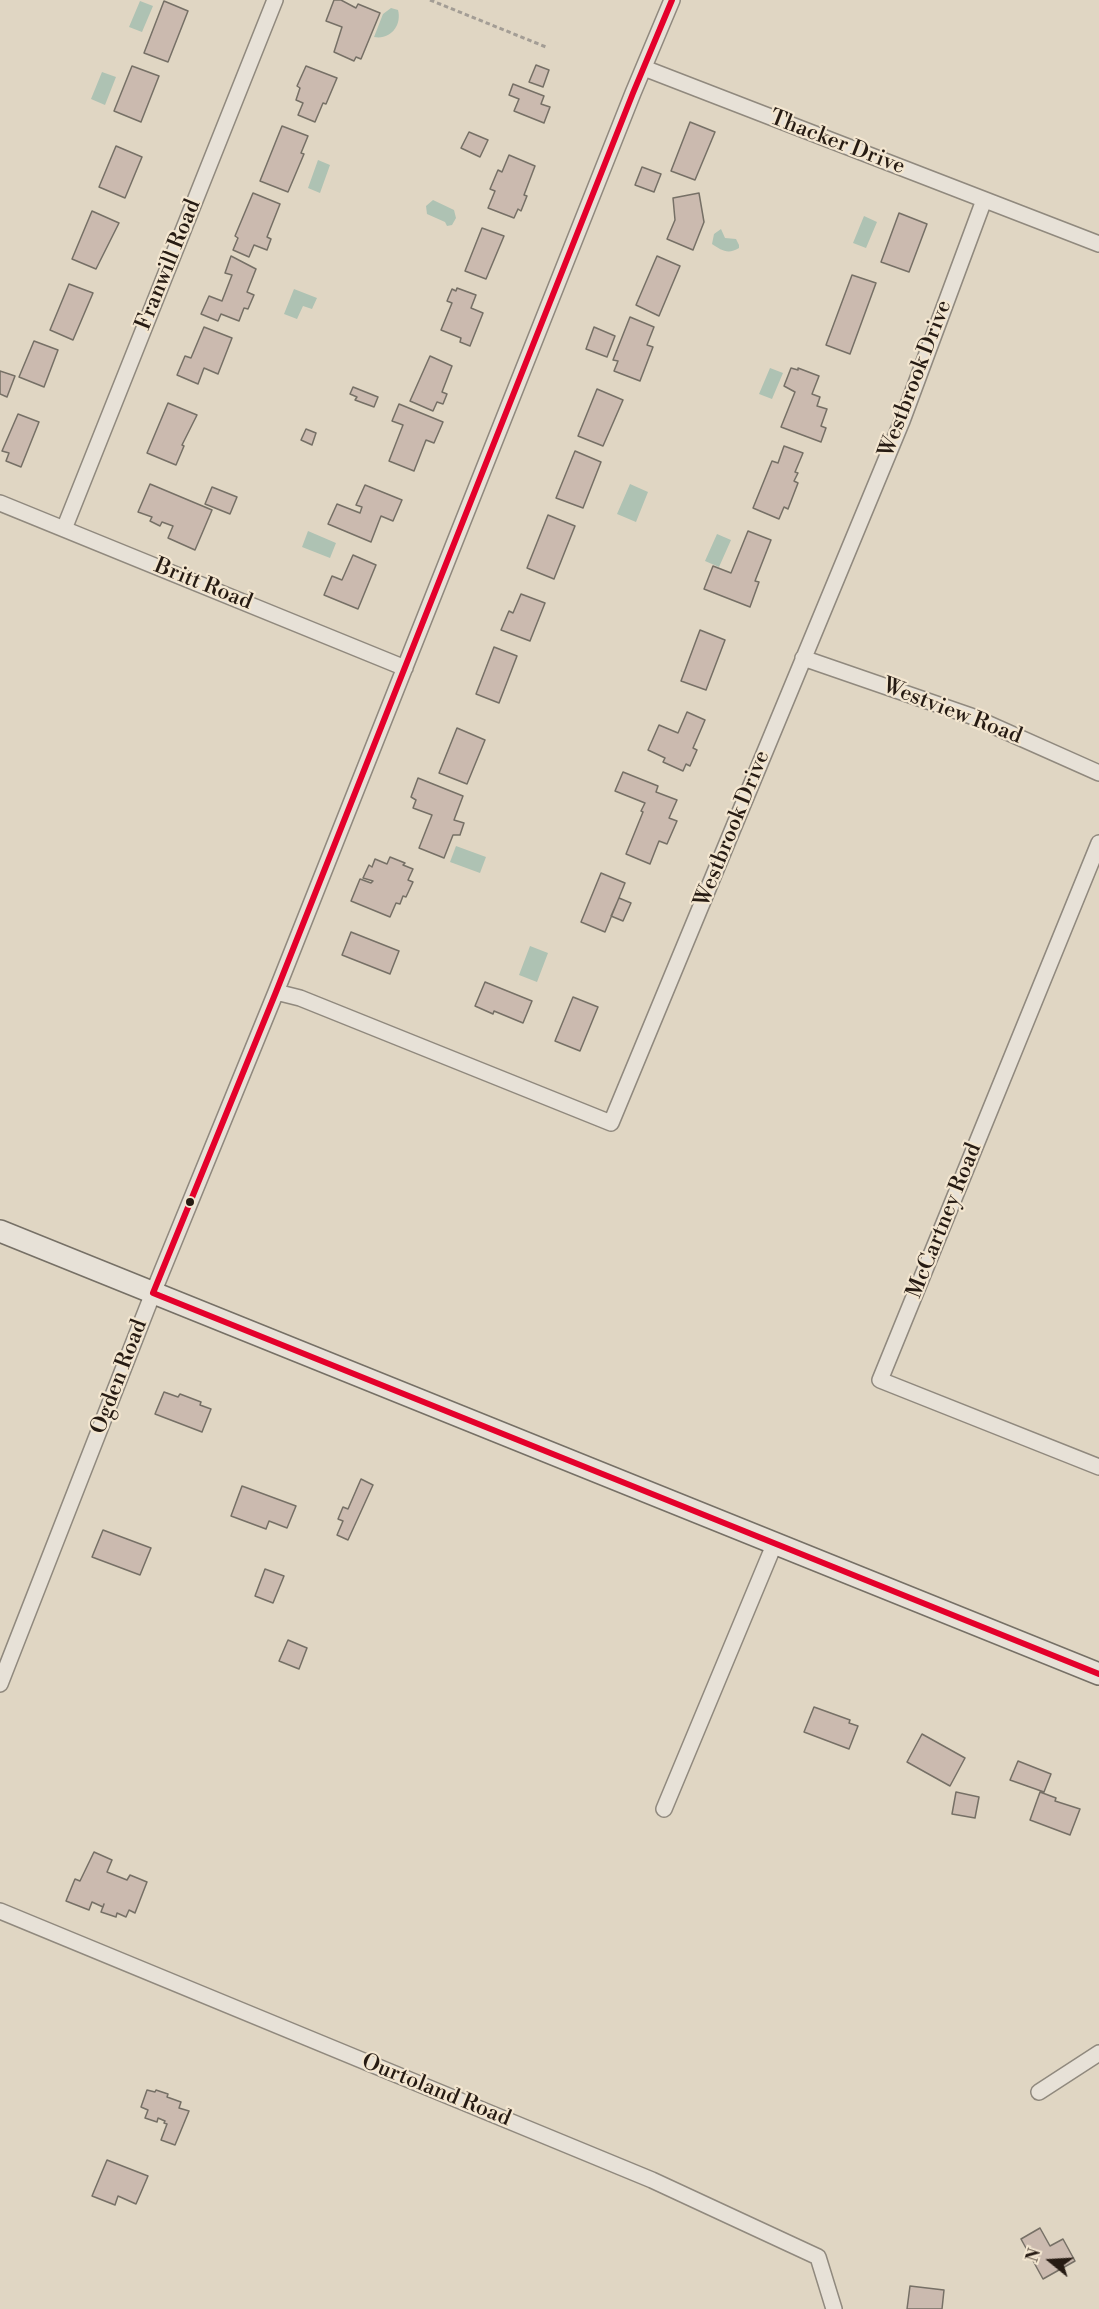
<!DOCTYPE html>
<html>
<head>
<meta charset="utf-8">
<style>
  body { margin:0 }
  #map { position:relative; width:1099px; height:2309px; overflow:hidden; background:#e0d6c3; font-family:"Libre Bodoni",serif }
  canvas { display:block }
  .north { position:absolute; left:1021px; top:2231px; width:60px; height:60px; -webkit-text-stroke:4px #f3e6d0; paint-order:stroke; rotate:288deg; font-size:16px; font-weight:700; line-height:24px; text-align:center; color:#261b13 }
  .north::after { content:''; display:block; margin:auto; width:21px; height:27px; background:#261b13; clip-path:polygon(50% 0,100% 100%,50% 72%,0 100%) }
</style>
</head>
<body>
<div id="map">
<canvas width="1099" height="2309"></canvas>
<div class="north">N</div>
</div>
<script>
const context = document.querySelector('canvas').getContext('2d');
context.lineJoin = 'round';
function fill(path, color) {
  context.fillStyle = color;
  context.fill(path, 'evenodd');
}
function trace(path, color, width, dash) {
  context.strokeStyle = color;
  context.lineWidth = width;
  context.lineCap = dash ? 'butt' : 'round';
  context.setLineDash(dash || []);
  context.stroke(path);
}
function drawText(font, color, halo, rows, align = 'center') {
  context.font = font + ' "Libre Bodoni",serif';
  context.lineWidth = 4.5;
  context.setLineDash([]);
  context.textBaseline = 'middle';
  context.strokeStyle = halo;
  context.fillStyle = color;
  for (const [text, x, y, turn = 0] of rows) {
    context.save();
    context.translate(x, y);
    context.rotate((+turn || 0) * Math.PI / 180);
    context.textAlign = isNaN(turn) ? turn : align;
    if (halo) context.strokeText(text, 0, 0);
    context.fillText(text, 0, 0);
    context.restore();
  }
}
fill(new Path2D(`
  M140,1L153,6L142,32L129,27Z
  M391,8L398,10C402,25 391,40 374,37L383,14Z
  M102,72L116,77L105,105L91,99Z
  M318,160L330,165L320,193L308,188Z
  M433,200L454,210L456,218L452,225L447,226L445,222L427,214L426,206Z
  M864,216L877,222L866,248L853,243Z
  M721,229L725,238L736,239L739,245V248C728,255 721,250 712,244L714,234Z
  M294,289L317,298L312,309L303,306L297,319L284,314Z
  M770,368L783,373L772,399L759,394Z
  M630,484L648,492L636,522L617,514Z
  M308,531L336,543L330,558L302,547Z
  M717,534L731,540L719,567L705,561Z
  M456,846L486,857L480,873L450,862Z
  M530,946L548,953L537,982L519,975Z`), '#aec2b3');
const building = new Path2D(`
  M334,0H341L356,8L358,4L380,13L361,59L356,57L354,61L334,52L342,27L326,21Z
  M164,1L188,11L168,62L144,53Z
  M536,65L549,70L543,87L529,82Z
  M132,66L159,76L141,122L114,111Z
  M306,66L337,78L326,104L323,103L315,122L298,115L303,103L296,100L300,88L297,86Z
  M513,84L544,96L541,104L550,107L544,123L514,111L519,99L509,95Z
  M690,122L715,132L695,180L671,171Z
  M282,126L308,136L301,153L304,154L288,192L260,181Z
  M469,132L488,140L480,157L461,148Z
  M116,146L142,157L125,198L99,187Z
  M509,155L535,166L524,195L527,196L521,211L518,209L514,218L488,208L495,191L490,189L498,170L502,172Z
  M642,167L661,174L654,192L635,185Z
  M253,193L280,204L267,237L271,239L267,250L254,245L249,257L233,250L238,238L235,236Z
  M699,193L704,222L693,250L667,239L675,220L673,198Z
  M92,211L119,223L96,269L72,259Z
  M899,213L927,224L909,272L881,262Z
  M482,228L504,236L486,279L465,271Z
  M231,256L256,269L247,292L254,295L248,309L244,308L239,321L221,314L218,321L201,314L209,296L222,301L232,275L225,273Z
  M657,256L680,266L659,316L636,305Z
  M852,275L876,283L850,354L826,345Z
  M69,284L93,293L73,340L50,330Z
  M457,288L476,295L471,308L483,313L470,346L460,342L461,338L441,330L452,303L447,301L452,289L456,291Z
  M630,317L654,327L647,345L653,347L640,381L614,371L618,361L613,360Z
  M204,327L232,338L218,374L204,368L198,384L177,375L185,356L191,358Z
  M594,327L615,336L607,357L586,349Z
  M34,341L58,350L44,387L19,377Z
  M430,356L452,366L442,392L447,394L443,404L437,402L433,411L410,401Z
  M791,368L798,370V368L819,376L812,394L820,397L817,406L827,409L821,426L826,428L821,442L781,427L795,392L784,386Z
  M0,371L15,376L7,397L0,394Z
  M353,387L378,397L374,407L355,400L357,397L350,394Z
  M597,389L623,400L603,446L578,436Z
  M168,403L197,415L182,445L184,446L176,465L147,453Z
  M399,404L443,422L434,443L426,440L414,471L389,461L403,425L392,421Z
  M18,414L39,422L21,467L6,461L9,453L2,451Z
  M306,429L316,433L312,445L301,440Z
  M784,446L803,453L795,472L798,473L794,481L798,483L788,509L784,507L779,519L753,508L772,461L778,463Z
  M575,451L601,462L583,508L556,498Z
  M150,484L212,510L195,550L168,538L173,526L162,522L160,526L150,521L152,517L138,512Z
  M365,485L402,500L393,521L381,516L371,542L328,524L337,504L360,513L362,507L356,505Z
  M212,487L237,497L230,514L205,504Z
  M548,515L575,526L554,579L527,568Z
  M748,531L771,540L755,581L759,582L750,607L704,589L713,566L731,573Z
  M353,555L376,565L358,609L324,595L332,576L342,580Z
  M521,594L545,603L530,641L501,630L509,611L513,613Z
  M700,630L725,640L706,690L681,681Z
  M494,647L517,656L499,703L476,694Z
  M687,712L705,720L693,748L697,750L690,766L686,764L683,771L663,762L665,758L648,750L659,725L678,733Z
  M457,728L485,740L467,784L439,773Z
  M623,772L658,786L656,792L677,800L669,818L677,821L667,844L659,841L650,864L626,854L643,812L641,811L645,803L615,791Z
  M418,778L463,796L454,820L464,823L460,835H453L444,858L419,848L432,815L413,808L416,800L411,797Z
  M390,857L405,863L403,865L413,869L408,880L413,882L406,897L403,896L400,904L396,903L390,917L351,901L360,879L371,883L373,881L363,878L369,865L372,867L375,859L387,864Z
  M601,873L625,883L605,932L581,922Z
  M619,898L631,903L623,921L611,916Z
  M351,932L399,951L390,974L342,955Z
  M485,982L532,1001L523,1023L494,1011L493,1014L475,1006Z
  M573,997L598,1007L580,1051L555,1041Z
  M164,1392L178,1397L180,1394L201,1402L200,1405L211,1409L202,1432L155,1414Z
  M361,1479L373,1485L348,1540L337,1535L343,1521L338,1519L343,1507L348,1509Z
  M242,1486L296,1506L287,1528L269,1521L266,1529L231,1516Z
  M103,1530L151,1548L140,1575L92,1557Z
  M265,1569L284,1576L273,1603L255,1596Z
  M288,1640L307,1648L299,1669L279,1661Z
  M814,1707L850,1720L849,1723L858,1726L849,1749L804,1732Z
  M922,1734L965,1758L950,1786L907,1762Z
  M1018,1761L1051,1774L1044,1792L1010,1780Z
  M956,1792L979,1797L975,1818L952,1814Z
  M1040,1792L1056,1798L1055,1801L1080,1809L1070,1835L1030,1820Z
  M94,1852L112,1860L107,1872L127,1880L130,1875L147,1882L135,1913L129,1910L126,1917L117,1913L116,1917L101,1912L104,1904L103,1907L92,1902L89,1910L66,1901L75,1879L80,1881Z
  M147,2090L155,2092L156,2090L168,2094L167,2097L181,2102L179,2108L189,2111L175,2145L161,2140L167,2124L164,2123L165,2121L158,2118L157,2122L145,2118L148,2110L141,2107Z
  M107,2160L148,2176L136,2204L118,2196L115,2205L92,2196Z
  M1040,2228L1050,2246L1063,2239L1075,2261L1043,2279L1021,2239Z
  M910,2286L944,2290L942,2309H907Z`);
fill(building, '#cbbaaf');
trace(building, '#767066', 1.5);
const street = new Path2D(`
  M644,68L1099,244
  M0,503L405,668
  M64,529L275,0
  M803,658L971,716L1099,773
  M1099,843L880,1380L1099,1467
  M276,992L300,998L611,1123L902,421L984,200
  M0,1684L153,1293L276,992L633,93L672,0
  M664,1809L774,1545
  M0,1911L652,2180L818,2257L834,2309
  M1039,2092L1099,2053`);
const secondary = new Path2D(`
  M0,1231L1099,1674`);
trace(street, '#90897e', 18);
trace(secondary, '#767066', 24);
trace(new Path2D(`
  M430,0L546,47`), '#a39d95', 3, [4.5, 3]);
trace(street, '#e7e1d7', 15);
trace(secondary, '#e7e1d7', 21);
trace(new Path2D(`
  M153,1293L276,992L633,93L672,0
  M153,1293L1099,1674`), '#e4002b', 6);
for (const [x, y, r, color] of [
  [190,1202,5,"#261b13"]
]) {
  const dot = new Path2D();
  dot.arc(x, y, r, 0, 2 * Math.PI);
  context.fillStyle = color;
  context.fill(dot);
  trace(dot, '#f3e6d0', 2);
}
drawText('22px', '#261b13', '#f3e6d0', [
  ["Thacker Drive",837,143,21],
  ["Franwill Road",169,265,-68],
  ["Westbrook Drive",916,379,-69],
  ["Britt Road",203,585,22],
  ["Westview Road",952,712,21],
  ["Westbrook Drive",733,829,-68],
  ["McCartney Road",945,1221,-68],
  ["Ogden Road",120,1377,-69],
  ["Ourtoland Road",436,2091,22]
]);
</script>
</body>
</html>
